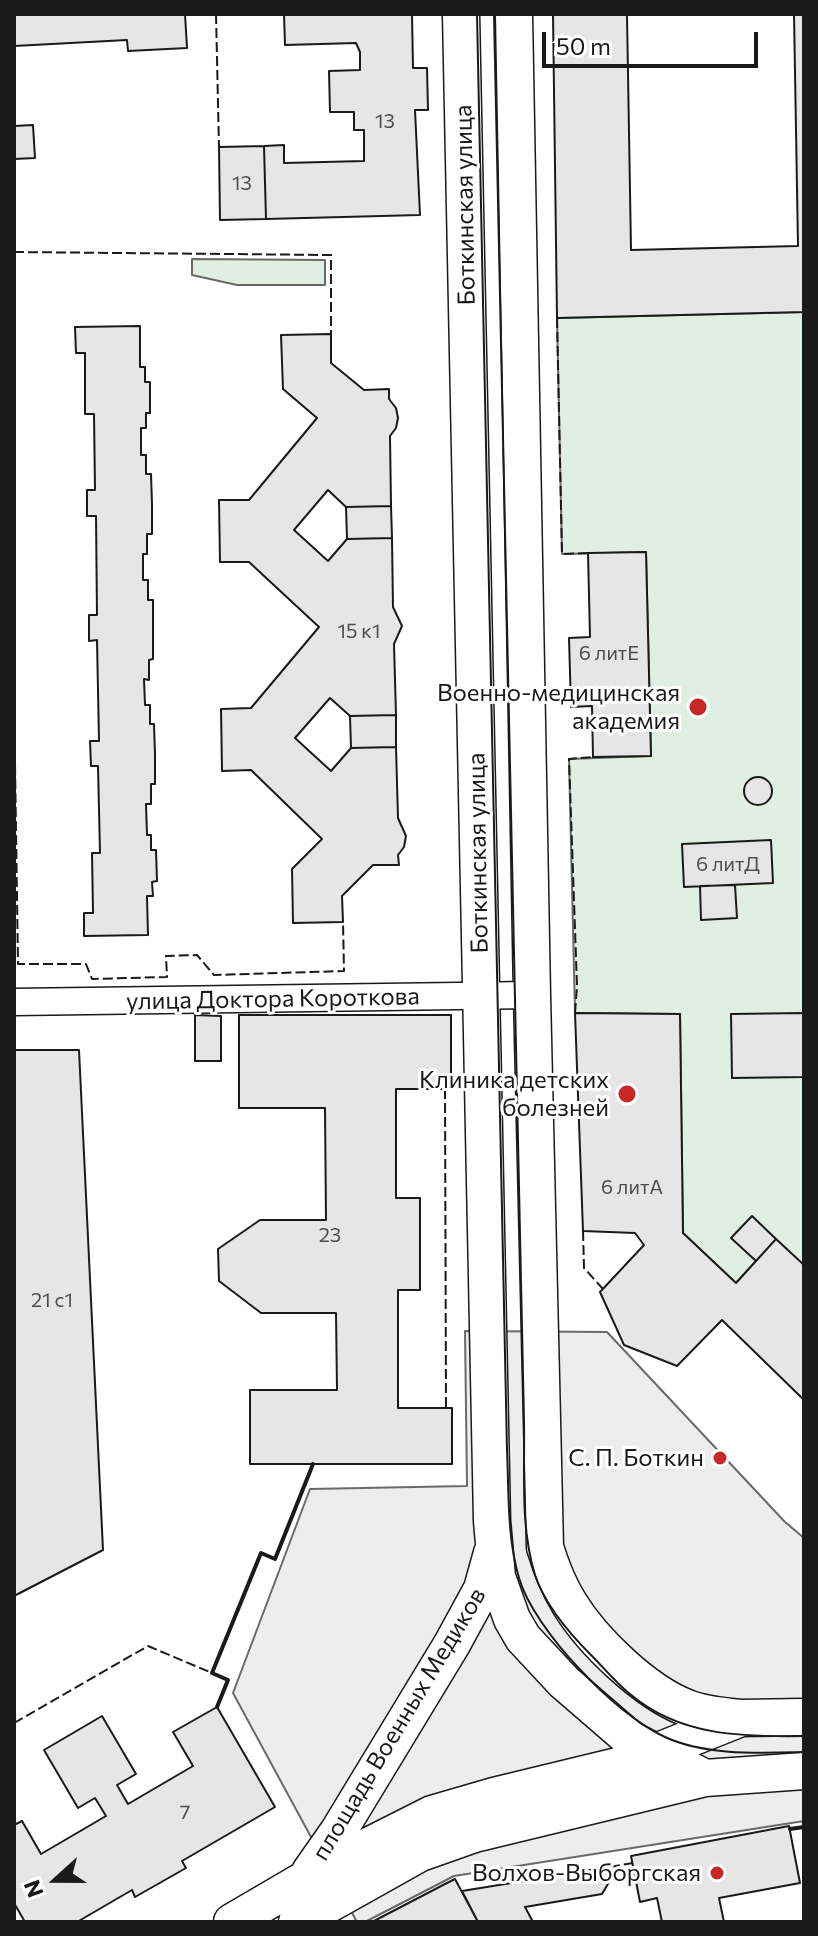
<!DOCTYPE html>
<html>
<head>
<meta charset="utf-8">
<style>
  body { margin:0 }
  #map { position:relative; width:818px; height:1936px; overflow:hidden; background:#fff; font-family:Commissioner,sans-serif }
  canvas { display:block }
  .frame { position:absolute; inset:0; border:16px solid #1a1a1a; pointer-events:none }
  .north { position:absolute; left:16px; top:1840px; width:80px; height:80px; -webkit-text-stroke:6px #fff; paint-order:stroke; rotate:249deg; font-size:22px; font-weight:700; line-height:32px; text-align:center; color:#1a1a1a }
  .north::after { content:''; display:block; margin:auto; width:28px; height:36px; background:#1a1a1a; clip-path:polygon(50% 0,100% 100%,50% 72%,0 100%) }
  .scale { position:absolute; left:542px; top:32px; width:216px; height:36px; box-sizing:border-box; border:4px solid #1a1a1a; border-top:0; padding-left:10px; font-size:24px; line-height:28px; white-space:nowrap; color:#1a1a1a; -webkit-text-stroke:6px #fff; paint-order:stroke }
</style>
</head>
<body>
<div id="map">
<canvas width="818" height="1936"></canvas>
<div class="frame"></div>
<div class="north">N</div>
<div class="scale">50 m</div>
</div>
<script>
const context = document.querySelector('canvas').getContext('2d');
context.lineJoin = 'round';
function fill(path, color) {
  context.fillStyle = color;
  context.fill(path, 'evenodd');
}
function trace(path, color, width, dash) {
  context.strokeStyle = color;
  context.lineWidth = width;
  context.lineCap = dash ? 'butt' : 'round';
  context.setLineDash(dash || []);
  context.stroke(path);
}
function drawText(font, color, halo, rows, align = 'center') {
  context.font = font + ' Commissioner,sans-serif';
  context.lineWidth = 6;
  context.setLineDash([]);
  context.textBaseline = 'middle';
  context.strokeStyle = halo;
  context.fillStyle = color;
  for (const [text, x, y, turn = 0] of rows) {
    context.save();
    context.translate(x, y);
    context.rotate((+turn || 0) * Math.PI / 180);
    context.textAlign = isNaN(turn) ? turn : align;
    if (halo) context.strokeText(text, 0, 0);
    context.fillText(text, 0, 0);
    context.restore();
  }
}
const green = new Path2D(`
  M192,259L325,260V285H237L192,275Z
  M804,312V1265L756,1261L736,1283L683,1233L680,1014L575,1013L569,759L651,756L646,552L562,554L557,318Z`);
fill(green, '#e0efe3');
trace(green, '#6a6a6a', 2);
const parking = new Path2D(`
  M465,1331L607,1332L785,1522L804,1538V1821L454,1876L365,1922H357L233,1693L310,1489L467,1486Z`);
fill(parking, '#ededed');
trace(parking, '#6a6a6a', 2);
const building = new Path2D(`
  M14,14H185L187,48L128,51L127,40L14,46Z
  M284,14H412L413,68H427L428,110H415L420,215L266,219L264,146L284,145V163L364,161V130H354V112H330L329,71L360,70V52L356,43L285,45Z
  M553,14H627L631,250L798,246L794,14H804V312L557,318Z
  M33,125L35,158L14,159V126Z
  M264,146L266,219L220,220L219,147Z
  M140,326V367H145V382H150V413H146V428H141V455H146V474H151L152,504V534H147V554H143V580H148V600H153V659L149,660V680L144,679L145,705H150V724H154L155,754V784H151V804H146L147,835H151V850H156L157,881L152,882L153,896H147L148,935L84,936V913H93L92,853H100L98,766H91L90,741H99L97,640L89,641V615H97L96,516H87V490H95L94,414H85V353H76L75,327Z
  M331,334V363L364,390L389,389V399L396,408L398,418L396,428L390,436L391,506L346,507L328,490L294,530L328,561L347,539L392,538L393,607L402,626L394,644L396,715L350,716L330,698L295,738L331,771L351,748L396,747L398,818L406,836L404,847L398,855L399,865H373L342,896L343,922L293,923L292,869L322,839L251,770L222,771L221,709L251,708L319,627L249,562H220L219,500H249L317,418L283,389L281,335Z
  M391,506L392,538L347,539L346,507Z
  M646,552L651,756L593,757L592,706L571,707L569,638L590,637L588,553Z
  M396,715V747L351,748L350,716Z
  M744 791a14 14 0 1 1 28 0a14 14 0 1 1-28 0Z
  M771,840L773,883L684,887L682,844Z
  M735,885L737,918L701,920L700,886Z
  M575,1013L680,1014L683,1233L736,1283L776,1239L804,1265V1400L722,1320L677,1366L624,1345L600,1292L644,1245L635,1233L583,1231Z
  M804,1013V1077L732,1078L731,1014Z
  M195,1015L221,1016V1061H195Z
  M239,1015H451V1089H396V1198H420V1290H398V1408H452V1464H250V1390H337L336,1313H261L219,1281L218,1249L260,1220H326L325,1108H239Z
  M14,1050H79L103,1550L14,1596Z
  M752,1216L776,1239L756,1261L731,1238Z
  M217,1707L275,1807L182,1861L186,1868L135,1897L132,1890L77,1922H25L14,1903V1825L22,1821L41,1854L106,1816L95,1798L78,1808L44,1750L102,1716L136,1774L117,1785L128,1804L193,1766L173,1732Z
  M789,1826L800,1883L719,1898L724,1922H662L657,1898L640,1902L631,1856Z
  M610,1867L612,1877L602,1894L525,1907L533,1922H478L462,1891Z
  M455,1879L478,1922H372L445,1884Z`);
fill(building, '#e6e6e6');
trace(building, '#1a1a1a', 2);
const street = new Path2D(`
  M14,1002L532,995`);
const secondary = new Path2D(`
  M461,14L492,1521L497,1577L512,1619L523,1638L564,1682L630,1739L705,1778
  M514,14L532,995L545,1547C551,1567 558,1585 569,1603C592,1641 645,1692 687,1708C704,1715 723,1716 741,1718
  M310,1872L338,1832L452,1644L482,1589L492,1553
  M232,1922L321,1870L432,1814L494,1796L626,1764L741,1718L804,1717
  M297,1922L420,1853L474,1834L705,1778L804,1771`);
trace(street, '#1a1a1a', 29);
trace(secondary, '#1a1a1a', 39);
trace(street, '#fff', 26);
trace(secondary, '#fff', 36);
trace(new Path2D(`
  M477,14L507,1450C509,1493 507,1537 519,1578C534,1630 616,1715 665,1737C706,1756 761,1753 804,1752
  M494,14L524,1422C525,1472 520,1527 535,1575C545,1605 569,1633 591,1655C604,1668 616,1683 630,1694C679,1736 742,1737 804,1736`), '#1a1a1a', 2);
trace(new Path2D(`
  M216,14L219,147
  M14,252L331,255V334
  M557,318L562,554L588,553
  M14,695L18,964H86L92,979L167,977L166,956L197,955L214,975L344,971L343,922
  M575,1013L577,986L569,759L593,757
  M445,1089L446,1408
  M583,1231L584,1268L603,1289
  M14,1723L148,1646L212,1673
  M610,1867L633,1863`), '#1a1a1a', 2, [10, 4]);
trace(new Path2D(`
  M217,1707L228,1680L212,1673L261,1553L275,1559L313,1464
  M790,1829L804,1827`), '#1a1a1a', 4);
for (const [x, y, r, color] of [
  [698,707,10,"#c62828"],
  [627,1094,10,"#c62828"],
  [720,1458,8,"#c62828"],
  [717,1873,8,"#c62828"]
]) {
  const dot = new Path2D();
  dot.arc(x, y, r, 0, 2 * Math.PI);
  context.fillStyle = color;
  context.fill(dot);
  trace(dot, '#fff', 3);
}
drawText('20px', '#4d4d4d', null, [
  ["13",385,121],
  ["13",242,183],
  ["15 к1",359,631],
  ["6 литЕ",609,653],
  ["6 литД",728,864],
  ["6 литА",632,1187],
  ["23",330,1235],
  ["21 с1",52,1300],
  ["7",185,1812]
]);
drawText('24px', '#1a1a1a', '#fff', [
  ["Боткинская улица",465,205,-91],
  ["Боткинская улица",478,853,-91],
  ["улица Доктора Короткова",273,999,-1],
  ["площадь Военных Медиков",399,1724,-59]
]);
drawText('24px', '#1a1a1a', '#fff', [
  ["Военно-медицинская",680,693],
  ["академия",680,721],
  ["Клиника детских",609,1080],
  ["болезней",609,1108],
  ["С. П. Боткин",704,1458],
  ["Волхов-Выборгская",701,1873]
], 'right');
</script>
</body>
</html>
